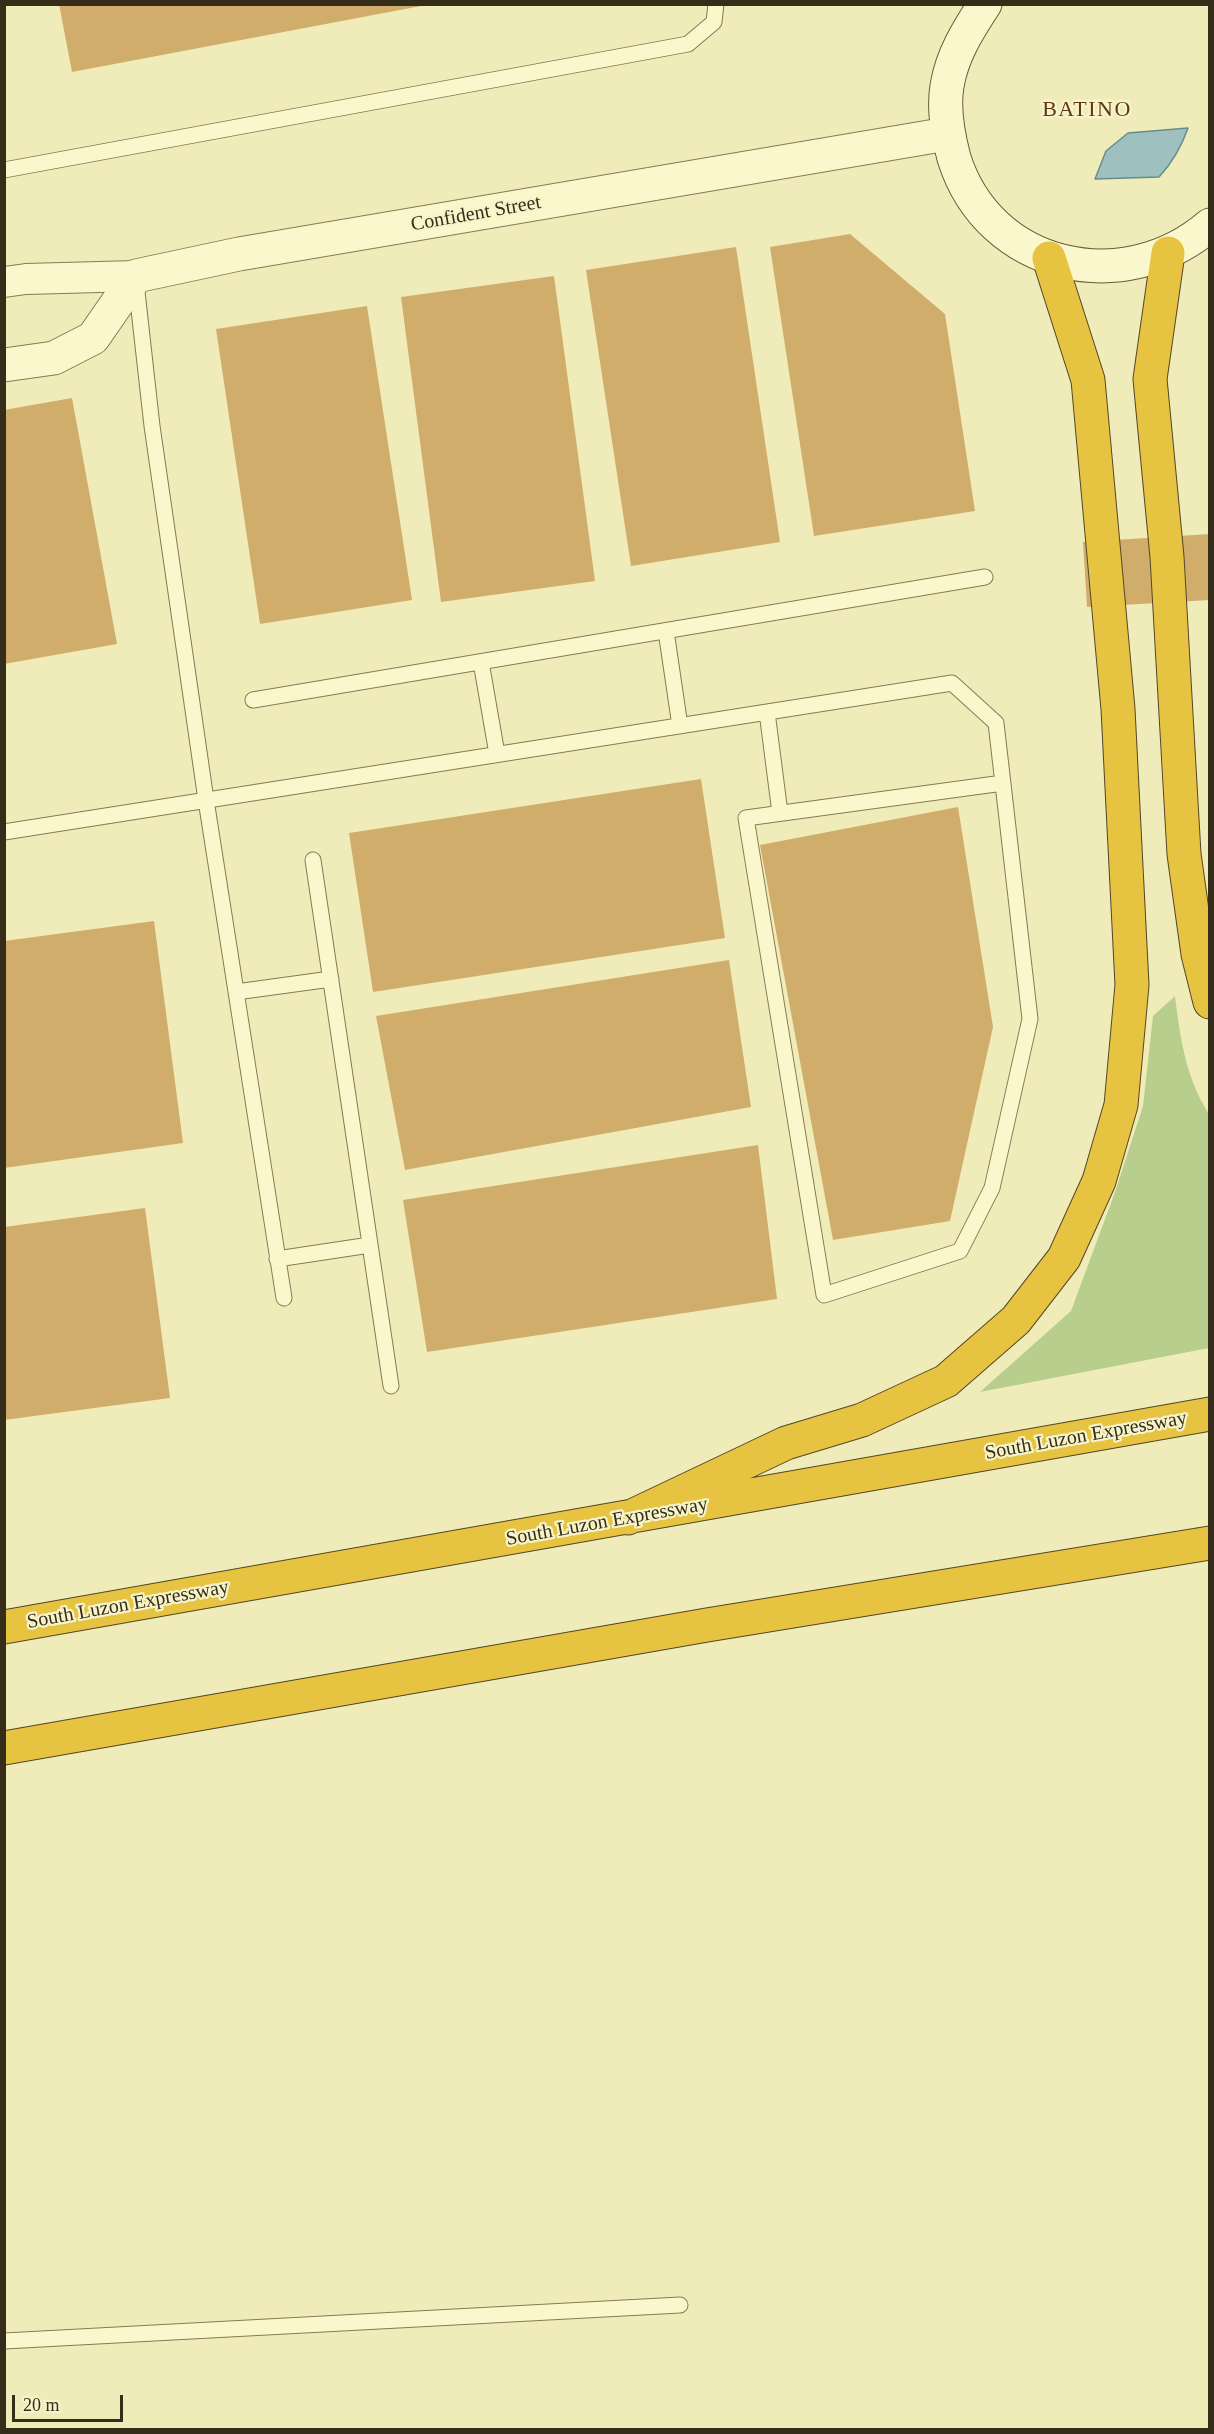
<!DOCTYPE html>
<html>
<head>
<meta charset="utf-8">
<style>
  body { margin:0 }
  #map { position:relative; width:1214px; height:2434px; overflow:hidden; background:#f0ecb9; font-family:Georgia,serif }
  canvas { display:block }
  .frame { position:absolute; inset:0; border:6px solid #352d19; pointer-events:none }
  .scale { position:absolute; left:12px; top:2395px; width:111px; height:27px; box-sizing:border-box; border:3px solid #352d19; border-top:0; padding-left:8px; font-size:18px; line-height:21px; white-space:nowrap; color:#352d19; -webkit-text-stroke:4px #f7f4c9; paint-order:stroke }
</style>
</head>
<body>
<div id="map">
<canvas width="1214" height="2434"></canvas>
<div class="frame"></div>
<div class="scale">20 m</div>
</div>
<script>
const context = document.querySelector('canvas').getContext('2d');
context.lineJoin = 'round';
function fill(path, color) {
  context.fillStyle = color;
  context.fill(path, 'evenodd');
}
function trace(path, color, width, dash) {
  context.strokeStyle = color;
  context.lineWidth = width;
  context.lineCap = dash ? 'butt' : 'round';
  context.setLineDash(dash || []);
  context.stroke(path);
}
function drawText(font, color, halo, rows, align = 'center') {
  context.font = font + ' Georgia,serif';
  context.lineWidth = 4.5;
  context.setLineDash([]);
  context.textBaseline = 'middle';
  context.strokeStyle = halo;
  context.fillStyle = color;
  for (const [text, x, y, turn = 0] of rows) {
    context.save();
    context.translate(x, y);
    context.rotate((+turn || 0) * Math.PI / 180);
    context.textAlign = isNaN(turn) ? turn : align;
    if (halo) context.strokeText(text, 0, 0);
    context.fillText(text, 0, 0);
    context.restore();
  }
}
fill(new Path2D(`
  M1175,996C1180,1037 1186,1079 1209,1114V1348L980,1392L1071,1311L1115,1192L1143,1106L1153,1016Z`), '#b8ce8d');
const water = new Path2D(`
  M1188,128C1181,148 1173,162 1159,177L1095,179L1106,151L1128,133Z`);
fill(water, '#9ec0be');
trace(water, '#668d8c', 1.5);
fill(new Path2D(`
  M59,4H421V6L72,72Z
  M850,234L945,314L975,511L814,536L770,247Z
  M736,247L780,542L631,566L586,270Z
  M554,276L595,581L441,602L401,297Z
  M367,306L412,600L260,624L216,329Z
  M72,398L117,644L4,664V410Z
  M1210,534V600L1087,607L1083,542Z
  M701,779L725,938L373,992L349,833Z
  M958,807L993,1027L950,1221L833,1240L760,845Z
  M154,921L183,1143L4,1168V941Z
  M729,960L751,1107L405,1170L376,1016Z
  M758,1145L777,1299L427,1352L403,1200Z
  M145,1208L170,1398L4,1420V1227Z`), '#d1ad6c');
const service = new Path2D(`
  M4,170L688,44L714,22L716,4
  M136,283L152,426L206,800L284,1298
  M666,631L680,726
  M481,662L497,754
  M253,700L985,577
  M767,712L780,813
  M4,832L952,683L996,723L1030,1019L992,1188L960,1251L824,1295L746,818L1003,783
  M313,860L391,1386
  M236,992L331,979
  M277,1259L370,1245
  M4,2341L680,2305`);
const minor = new Path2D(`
  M4,282L26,279L136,276`);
const tertiary = new Path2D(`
  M4,365L54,358L93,338L136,276L239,254L947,134`);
const secondary = new Path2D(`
  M985,4C968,30 952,55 947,86C943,110 948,135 954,158C989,270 1124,299 1210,225`);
const motorway = new Path2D(`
  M1168,253L1150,379L1167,557L1184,854L1198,954L1210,1002
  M628,1518L786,1443L862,1420L946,1381L1016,1320L1064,1258L1099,1181L1121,1105L1132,985L1118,709L1088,380L1049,258
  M4,1627L1210,1414
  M4,1748L707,1625L1210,1543`);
trace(service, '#877a53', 17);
trace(minor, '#877a53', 32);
trace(tertiary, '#877a53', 35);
trace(secondary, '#685b37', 35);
trace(motorway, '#544628', 35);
trace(service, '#fbf7cc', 15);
trace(minor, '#fbf7cc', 30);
trace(tertiary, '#fbf7cc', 33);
trace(secondary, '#fbf7cc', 33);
trace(motorway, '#e7c342', 33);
drawText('20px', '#352d19', '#f7f4c9', [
  ["Confident Street",476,214,-10],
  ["South Luzon Expressway",1086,1436,-10],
  ["South Luzon Expressway",607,1522,-10],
  ["South Luzon Expressway",128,1605,-10]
]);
context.letterSpacing = '1.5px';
drawText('22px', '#643816', '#f7f4c9', [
  ["BATINO",1087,110]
]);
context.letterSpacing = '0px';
</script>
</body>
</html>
